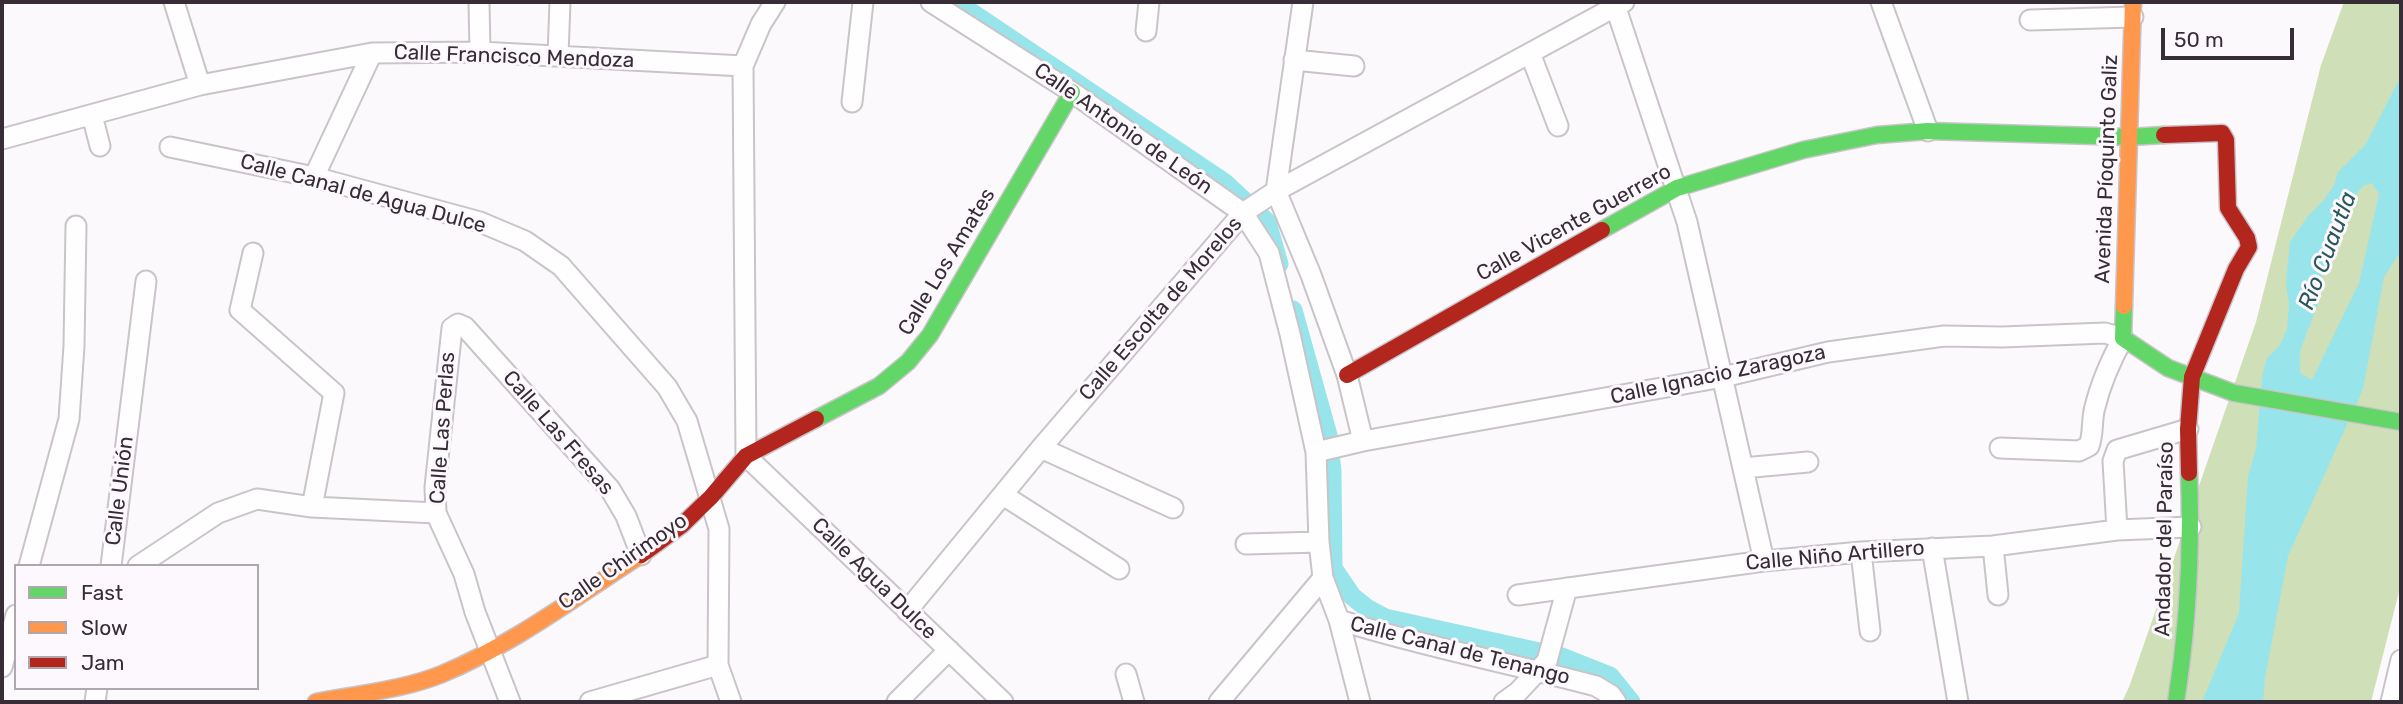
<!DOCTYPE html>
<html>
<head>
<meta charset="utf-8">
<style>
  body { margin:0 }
  #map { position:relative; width:2403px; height:704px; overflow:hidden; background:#fcf9fc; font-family:Rubik,sans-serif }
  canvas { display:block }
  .frame { position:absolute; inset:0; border:4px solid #372d36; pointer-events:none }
  .legend { position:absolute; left:14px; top:564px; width:245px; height:126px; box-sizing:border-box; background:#fdf8fd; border:2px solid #aea7ad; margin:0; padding:9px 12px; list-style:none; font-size:21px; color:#372d36 }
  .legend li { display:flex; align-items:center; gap:14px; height:35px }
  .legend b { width:35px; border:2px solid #aea7ad }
  .scale { position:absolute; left:2161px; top:28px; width:133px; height:32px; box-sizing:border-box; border:4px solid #372d36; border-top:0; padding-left:9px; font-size:21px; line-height:24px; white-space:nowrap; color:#372d36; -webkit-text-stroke:5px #fdf8fd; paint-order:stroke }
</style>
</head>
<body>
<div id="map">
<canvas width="2403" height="704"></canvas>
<div class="frame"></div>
<ul class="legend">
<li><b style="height:9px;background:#63d668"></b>Fast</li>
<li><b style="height:9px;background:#ff974d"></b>Slow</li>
<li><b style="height:9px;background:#b3261e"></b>Jam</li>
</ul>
<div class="scale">50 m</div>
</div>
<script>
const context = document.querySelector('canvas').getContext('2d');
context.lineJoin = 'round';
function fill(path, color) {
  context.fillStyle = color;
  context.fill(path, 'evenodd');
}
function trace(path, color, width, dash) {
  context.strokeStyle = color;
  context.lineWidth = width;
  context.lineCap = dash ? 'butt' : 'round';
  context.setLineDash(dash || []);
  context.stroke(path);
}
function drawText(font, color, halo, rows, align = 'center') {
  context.font = font + ' Rubik,sans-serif';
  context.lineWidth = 6;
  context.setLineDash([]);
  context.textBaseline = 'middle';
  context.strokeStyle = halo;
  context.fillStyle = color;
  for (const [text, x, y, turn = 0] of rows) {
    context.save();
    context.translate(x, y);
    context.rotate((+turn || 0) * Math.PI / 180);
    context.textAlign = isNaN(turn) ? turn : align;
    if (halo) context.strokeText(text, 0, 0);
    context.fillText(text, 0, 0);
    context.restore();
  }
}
fill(new Path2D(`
  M2344,2H2401V584L2371,702H2122L2129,687L2256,322L2321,65Z`), '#cfdfb8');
fill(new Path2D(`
  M2401,76V251L2384,277L2363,389L2288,556L2265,678L2263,702H2202L2239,613L2248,476L2256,449L2262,377L2267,358L2280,345L2287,329L2289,305L2286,282L2290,242L2308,216L2324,200L2334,185L2338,172L2366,144ZM2372,183L2379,194L2359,283L2312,380L2300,373V351L2320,298L2322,273L2344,218L2355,196L2363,186Z`), '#97e5ea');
trace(new Path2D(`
  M956,2L1225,183L1267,222L1279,264
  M1293,310L1328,435L1332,471L1333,568L1352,596L1368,609L1385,618L1562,657L1610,676L1631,702`), '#97e5ea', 19);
const street = new Path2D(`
  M174,2L200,85
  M479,2L480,52
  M775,2L761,24L743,66L746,456L1003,702
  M931,2L1072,92L1243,213L1269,253L1290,334L1316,452L1319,542L1323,578L1339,620L1360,702
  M1303,2L1276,191L1311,275L1347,375L1363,441
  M1614,2L1687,222L1764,561
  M1881,2L1928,131
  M2030,20L2133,17
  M1146,31L1149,2
  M1530,53L1558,126
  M558,55L560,2
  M1294,60L1354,66
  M852,102L863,2
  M92,115L100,146
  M2,139L200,85L372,53L480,52L743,66
  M170,147L314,177L480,222L525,241L561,266L667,387L687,421L719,529L718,665L731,702
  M314,177L372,53
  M253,253L240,310L334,393L312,507
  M1041,448L1173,508
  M1316,452L1363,441L1723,377L1828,352L1944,336L2002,337L2105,333L2123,338C2111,360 2101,382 2095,407C2091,420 2094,433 2089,446L2079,451L2000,448
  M1743,468L1808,462
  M1003,495L1119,569
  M2117,530L2113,461L2117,450L2188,429
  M1246,544L1319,542
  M1993,546L1998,595
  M1932,548L1958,702
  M1861,552L1870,631
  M29,566L69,419L74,346L76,226
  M111,566L146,281
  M138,566L218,513L257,499L312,507L436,513
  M1518,595L1764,561L1861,552L1993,546L2117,530L2191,527
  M907,611L1041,448L1243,213L1276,191L1624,2
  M1339,620C1424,647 1511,663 1596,686L1611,695L1616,702
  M2,667L16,615
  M1126,674L1134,702
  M95,702L97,688
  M510,702L475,612L464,574L436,513L435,487L452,328L458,324L465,327L610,489L626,516L641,555
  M590,702L718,665
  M897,702L949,650
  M1219,702L1323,578
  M1504,702L1518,692L1547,661L1567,588
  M2391,702L2401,660`);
const fast = new Path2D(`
  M1602,230L1677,188L1803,150L1877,135L1928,131L2129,137L2164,135
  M2124,306L2123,338L2168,368L2234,393L2401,422
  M816,419L879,386L908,362L930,335L1072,92
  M2176,702C2188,626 2192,549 2189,473`);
const slow = new Path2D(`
  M2124,306L2133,2
  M316,702C357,694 403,690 442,674C512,645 577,596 641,555`);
const jam = new Path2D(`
  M2164,135L2222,133L2226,140L2228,208L2247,238L2249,247L2236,269L2192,377L2188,429L2189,473
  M1347,375L1602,230
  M641,555L682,525L711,497L746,456L816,419`);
trace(street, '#c9c4c9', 23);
trace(fast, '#c9c4c9', 19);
trace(slow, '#c9c4c9', 19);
trace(jam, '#c9c4c9', 19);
trace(street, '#fffeff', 19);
trace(fast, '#63d668', 16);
trace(slow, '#ff974d', 16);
trace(jam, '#b3261e', 16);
drawText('21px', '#372d36', '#fdf8fd', [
  ["Calle Francisco Mendoza",514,57,2],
  ["Calle Antonio de León",1123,129,35],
  ["Avenida Píoquinto Galiz",2107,169,-88],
  ["Calle Canal de Agua Dulce",363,194,15],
  ["Calle Vicente Guerrero",1574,223,-29],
  ["Calle Los Amates",947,262,-59],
  ["Calle Escolta de Morelos",1161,309,-49],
  ["Calle Ignacio Zaragoza",1718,375,-12],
  ["Calle Las Perlas",443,428,-86],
  ["Calle Las Fresas",558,433,49],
  ["Calle Unión",120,491,-83],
  ["Andador del Paraíso",2165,539,-89],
  ["Calle Niño Artillero",1835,556,-5],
  ["Calle Chirimoyo",623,562,-35],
  ["Calle Agua Dulce",874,579,44],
  ["Calle Canal de Tenango",1460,651,14]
]);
drawText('italic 23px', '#285a5d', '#fdf8fd', [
  ["Río Cuautla",2328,251,-69]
]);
</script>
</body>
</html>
